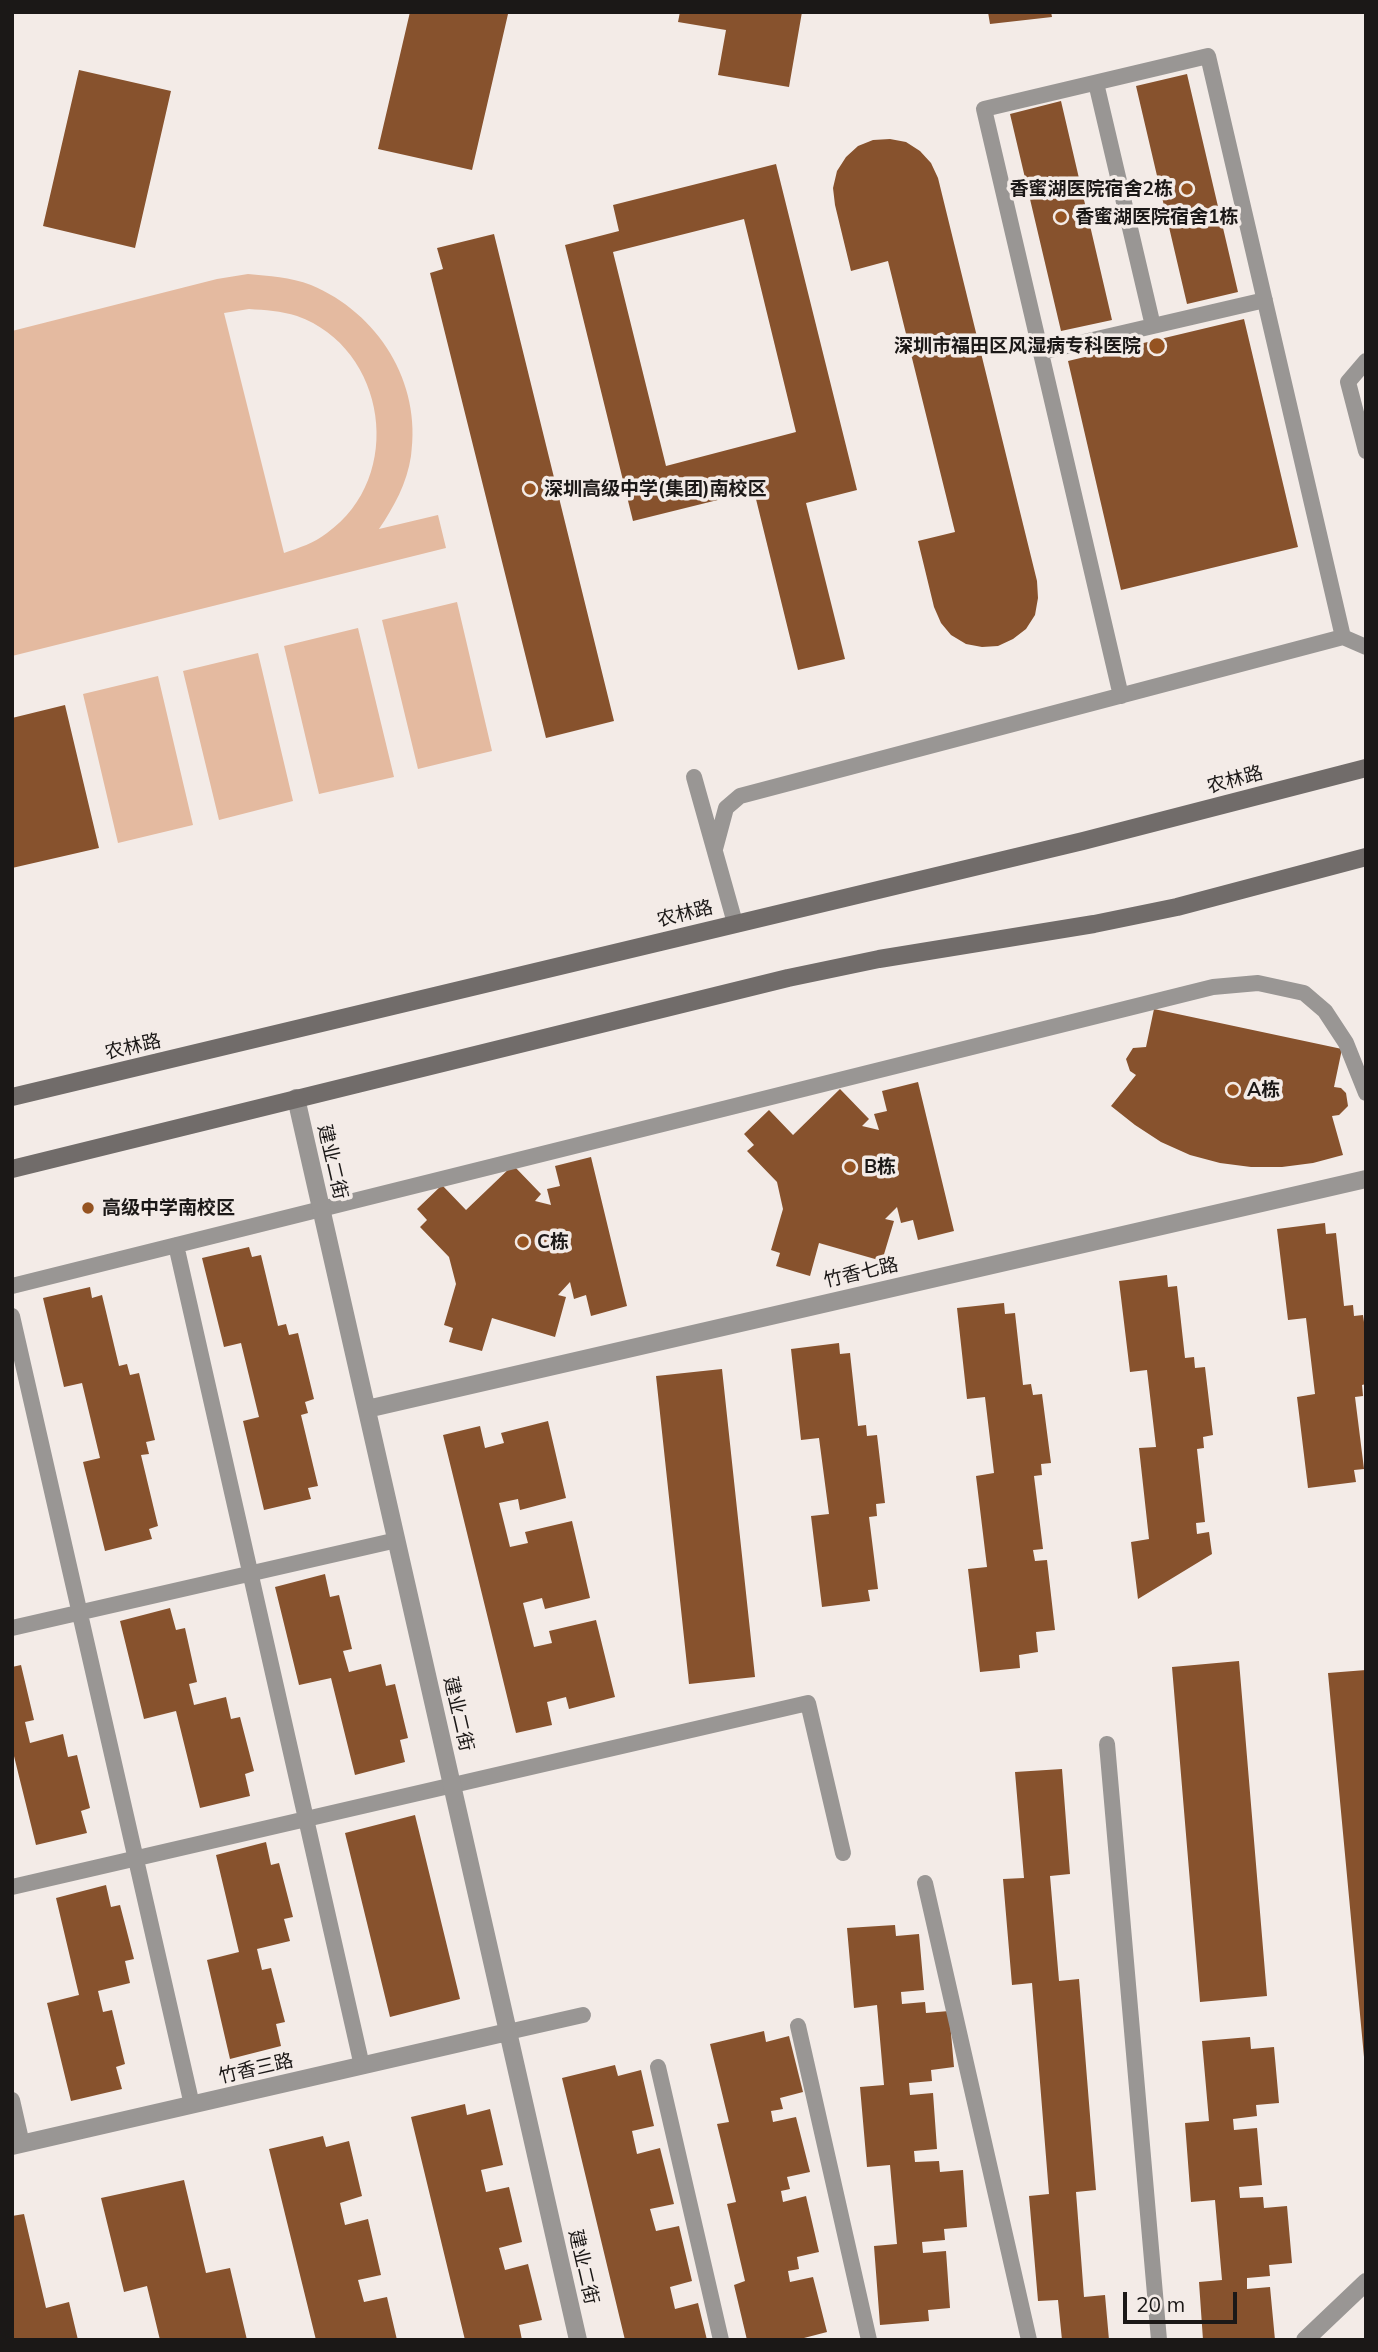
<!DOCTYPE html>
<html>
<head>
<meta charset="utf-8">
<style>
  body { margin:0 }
  #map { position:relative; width:1378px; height:2352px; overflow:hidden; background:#f3ebe7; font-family:Mulish,sans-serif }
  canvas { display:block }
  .frame { position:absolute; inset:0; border:14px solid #1b1817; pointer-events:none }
  .scale { position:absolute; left:1123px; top:2292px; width:114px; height:32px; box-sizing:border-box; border:4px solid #1b1817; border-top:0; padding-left:9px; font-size:21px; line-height:24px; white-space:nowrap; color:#1b1817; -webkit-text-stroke:5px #f3ebe7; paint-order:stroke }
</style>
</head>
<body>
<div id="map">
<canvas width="1378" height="2352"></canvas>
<div class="frame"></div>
<div class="scale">20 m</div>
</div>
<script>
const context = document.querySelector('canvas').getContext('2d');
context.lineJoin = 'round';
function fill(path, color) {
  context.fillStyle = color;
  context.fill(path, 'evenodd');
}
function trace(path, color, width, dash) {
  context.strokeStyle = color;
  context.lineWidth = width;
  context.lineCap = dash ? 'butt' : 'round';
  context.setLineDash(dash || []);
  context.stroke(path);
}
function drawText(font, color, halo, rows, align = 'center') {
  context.font = font + ' Mulish,"Noto Sans SC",sans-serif';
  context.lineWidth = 7;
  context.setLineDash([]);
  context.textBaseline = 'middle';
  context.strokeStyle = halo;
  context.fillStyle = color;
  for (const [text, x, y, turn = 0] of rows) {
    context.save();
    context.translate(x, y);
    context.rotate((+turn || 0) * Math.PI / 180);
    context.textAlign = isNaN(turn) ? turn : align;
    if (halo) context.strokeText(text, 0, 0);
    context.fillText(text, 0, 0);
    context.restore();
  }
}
fill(new Path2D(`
  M248,274C269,276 290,277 311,285C378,313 422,382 411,456C407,483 394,507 379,529L438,515L446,548L12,656V331L217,279ZM249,309C265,310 281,311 297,316C387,348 406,477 327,533C314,543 299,548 284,553L224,313Z
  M457,602L492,751L418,769L382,620Z
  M358,628L394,777L319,794L284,646Z
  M258,653L293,801L219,820L183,671Z
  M158,676L193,825L118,843L83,694Z`), '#e4baa0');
fill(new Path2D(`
  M410,12H500L508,14L472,170L378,149Z
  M680,12H802L789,87L718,75L726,30L678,22Z
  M988,12H1051L1052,17L990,24Z
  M79,70L171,91L135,248L43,226Z
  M1187,74L1238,292L1187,304L1136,86Z
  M1061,101L1112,320L1061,331L1010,114Z
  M890,139L906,142L920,151L931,163L938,178L1037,581L1038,598L1035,615L1026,629L1013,639L998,646L982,647L966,644L951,635L941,623L934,607L918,541L955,532L888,261L851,271L835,205L833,188L837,171L846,157L858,146L873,140Z
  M776,164L857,490L806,503L845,659L798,670L754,491L633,521L565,245L619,231L613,205ZM744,219L796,432L666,466L613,252Z
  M494,234L614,721L546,738L430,273L443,269L437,248Z
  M1244,319L1298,547L1121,590L1068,361Z
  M65,705L99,848L12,868V718Z
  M1154,1009L1342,1049L1334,1087L1341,1088L1346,1093L1348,1106L1339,1115L1332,1116L1343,1155L1313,1163L1282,1167H1251L1220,1163L1190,1155L1161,1142L1135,1125L1111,1106L1136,1075L1130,1071L1126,1059L1133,1048L1146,1047Z
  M918,1082L954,1231L918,1240L913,1220L901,1223L897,1207L885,1219L894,1221L882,1261L819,1243L810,1276L776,1266L780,1253L771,1250L783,1209L777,1182L747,1151L754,1145L744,1134L769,1110L793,1135L840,1089L869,1119L862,1126L879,1130L874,1114L887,1111L882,1091Z
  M591,1157L627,1306L591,1316L586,1295L574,1299L570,1282L558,1295L566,1297L555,1337L492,1318L482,1351L449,1342L453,1328L444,1325L456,1284L449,1257L420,1227L427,1220L417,1209L442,1185L466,1210L513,1165L541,1194L535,1201L551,1205L547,1189L560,1186L555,1166Z
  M1325,1223L1326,1234L1336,1233L1344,1306L1353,1305L1354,1316L1363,1315L1366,1336V1384L1362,1385L1363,1396L1355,1397L1364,1469L1354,1470L1356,1482L1308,1488L1297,1397L1315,1394L1306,1318L1288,1320L1277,1229Z
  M249,1247L252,1257L261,1255L278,1326L286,1324L289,1335L298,1333L314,1399L305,1402L308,1413L301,1415L318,1486L308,1488L311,1499L264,1510L243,1421L259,1417L241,1343L224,1347L202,1258Z
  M1167,1275L1168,1287L1177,1286L1185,1358L1194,1357L1195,1368L1205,1367L1213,1435L1203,1437L1204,1448L1197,1449L1205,1522L1196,1523L1197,1534L1209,1532L1212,1554L1138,1599L1131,1542L1149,1539L1139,1448L1156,1447L1147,1370L1130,1372L1119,1281Z
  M90,1287L92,1298L102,1295L119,1366L127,1364L130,1375L139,1373L155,1440L146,1442L149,1454L141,1455L158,1526L149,1529L152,1539L105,1551L83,1462L100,1458L82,1383L64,1387L43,1298Z
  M1004,1303L1005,1314L1015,1313L1023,1385L1031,1384L1033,1395L1042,1394L1051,1463L1041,1464L1042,1475L1034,1476L1043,1549L1033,1550L1035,1561L1047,1560L1055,1630L1036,1632L1038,1652L1019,1655L1020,1668L980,1672L968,1569L987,1567L976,1476L994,1473L985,1397L967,1399L957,1308Z
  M839,1343L840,1354L850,1353L858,1426L866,1425L867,1436L877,1435L885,1503L876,1504L877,1516L869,1517L878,1589L868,1590L870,1601L822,1607L811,1516L829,1514L819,1438L801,1440L791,1349Z
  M722,1369L755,1677L689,1684L656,1376Z
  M548,1421L566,1498L520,1510L518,1499L499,1503L510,1547L528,1543L525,1532L572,1521L590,1598L545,1609L542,1598L523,1603L534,1647L552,1643L549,1631L596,1620L615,1697L569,1709L566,1697L547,1702L552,1725L516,1733L443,1435L480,1426L485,1448L504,1443L501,1433Z
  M325,1574L330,1597L339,1595L352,1649L343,1651L349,1672L381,1664L386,1686L395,1684L408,1738L400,1740L405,1762L355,1775L331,1678L299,1685L275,1587Z
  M170,1608L176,1630L185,1628L197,1682L189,1684L194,1705L226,1697L231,1719L240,1717L254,1771L245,1774L250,1796L200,1808L176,1711L144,1719L120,1621Z
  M1239,1661L1267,1996L1200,2002L1172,1667Z
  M21,1665L34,1720L25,1722L30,1743L63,1734L68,1757L77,1755L90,1808L81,1811L87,1833L36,1845L12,1748V1667Z
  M1366,1670V2057H1364L1328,1673Z
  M1062,1769L1070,1874L1050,1876L1059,1981L1079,1979L1096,2190L1076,2192L1084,2297L1105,2295L1109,2340H1062L1058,2300L1038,2301L1029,2196L1049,2194L1032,1983L1012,1985L1003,1879L1024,1878L1015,1772Z
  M415,1815L460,1999L390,2017L345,1833Z
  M266,1842L271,1865L279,1863L293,1917L284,1919L290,1941L257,1949L262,1970L271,1968L285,2022L276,2024L281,2046L230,2059L207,1960L239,1952L216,1855Z
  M106,1885L111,1907L120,1905L134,1959L125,1961L130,1983L98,1991L103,2012L112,2010L125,2064L116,2067L122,2089L71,2101L47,2003L79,1995L56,1898Z
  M895,1925L896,1936L919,1934L924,1990L901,1992L902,2004L925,2002L926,2013L949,2011L954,2067L931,2070L932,2081L909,2083L910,2095L933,2093L937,2149L914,2151L915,2162L939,2161L940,2172L963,2170L967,2227L944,2229L945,2240L922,2242L923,2253L946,2251L950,2308L928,2310L929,2321L880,2325L874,2246L897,2244L890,2165L867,2167L860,2087L884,2085L877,2005L854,2008L847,1928Z
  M764,2031L766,2042L789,2036L803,2092L780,2098L783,2109L771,2111L773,2122L796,2117L810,2172L787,2177L790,2189L781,2191L783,2202L806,2196L819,2252L797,2257L799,2269L788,2271L790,2282L813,2277L827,2332L804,2338V2340H747L734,2285L745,2281L727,2204L736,2202L717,2124L729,2122L710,2044Z
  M1250,2037L1251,2049L1274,2047L1279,2103L1256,2105L1257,2116L1233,2119L1234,2130L1257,2128L1262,2185L1239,2187L1240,2198L1263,2197L1264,2208L1287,2206L1292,2263L1269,2265L1270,2276L1247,2278V2289L1270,2287L1275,2340H1203L1199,2282L1222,2280L1215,2200L1191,2202L1185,2123L1209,2121L1202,2041Z
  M615,2065L618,2076L641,2070L654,2126L632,2131L637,2154L660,2148L674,2204L650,2209L656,2231L679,2226L692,2281L670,2287L675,2309L698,2303L707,2340H625L562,2078Z
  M465,2104L467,2115L490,2109L503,2165L481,2170L486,2192L509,2187L522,2242L499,2248L505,2270L528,2264L542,2320L519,2325L522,2340H465L411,2117Z
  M323,2136L326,2147L349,2141L362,2196L340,2203L345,2225L368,2219L381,2275L358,2280L364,2302L387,2297L397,2340H316L269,2149Z
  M184,2180L206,2273L230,2268L247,2340H160L147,2286L124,2292L101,2198Z
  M24,2214L46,2308L69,2302L78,2340H12V2216Z`), '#87522d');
trace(new Path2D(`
  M1096,83L1153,326
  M1041,352L1265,300
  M1366,361L1348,382L1366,451
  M1121,696L984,109L1208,56L1343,637
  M694,777L735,923
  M715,849L726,808L740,796L1343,637L1366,647
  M176,1245L362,2066
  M12,1286L1213,987L1258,983L1304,993L1325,1011L1346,1043L1366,1093
  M12,1316L192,2105
  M12,1628L397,1540
  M1107,1744L1159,2340
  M925,1883L1029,2340
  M12,1887L808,1703L843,1853
  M798,2026L869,2340
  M508,2032L583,2015
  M658,2067L721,2340
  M12,2100L22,2144`), '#999694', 16);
trace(new Path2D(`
  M296,1098L578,2340
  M367,1409L1366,1179
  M12,2146L508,2032
  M1305,2340L1366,2282`), '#999694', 18);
trace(new Path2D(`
  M12,1097L1083,841L1366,768
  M12,1169L788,978L879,959L1094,924L1177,907L1366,857`), '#716c6a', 18);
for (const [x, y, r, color] of [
  [1187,189,7,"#955321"],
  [1061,217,7,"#955321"],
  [1157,346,9,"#955321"],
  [530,489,7,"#955321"],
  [1233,1090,7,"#955321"],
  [850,1167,7,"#955321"],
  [88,1208,7,"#955321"],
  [523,1242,7,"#955321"]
]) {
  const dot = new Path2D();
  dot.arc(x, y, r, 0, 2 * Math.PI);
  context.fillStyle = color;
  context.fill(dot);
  trace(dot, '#f3ebe7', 2.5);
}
drawText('bold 19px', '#1b1817', '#f3ebe7', [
  ["香蜜湖医院宿舍2栋",1173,189,"right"],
  ["香蜜湖医院宿舍1栋",1075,217],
  ["深圳市福田区风湿病专科医院",1141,346,"right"],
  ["深圳高级中学(集团)南校区",544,489],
  ["A栋",1247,1090],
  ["B栋",864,1167],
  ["高级中学南校区",102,1208],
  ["C栋",537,1242]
], 'left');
drawText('19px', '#1b1817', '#f3ebe7', [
  ["农林路",1235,780,-15],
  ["农林路",685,914,-14],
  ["农林路",133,1047,-13],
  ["建业二街",332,1162,77],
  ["竹香七路",861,1273,-13],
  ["建业二街",458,1714,77],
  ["竹香三路",256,2069,-13],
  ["建业二街",583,2267,77]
]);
</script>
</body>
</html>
